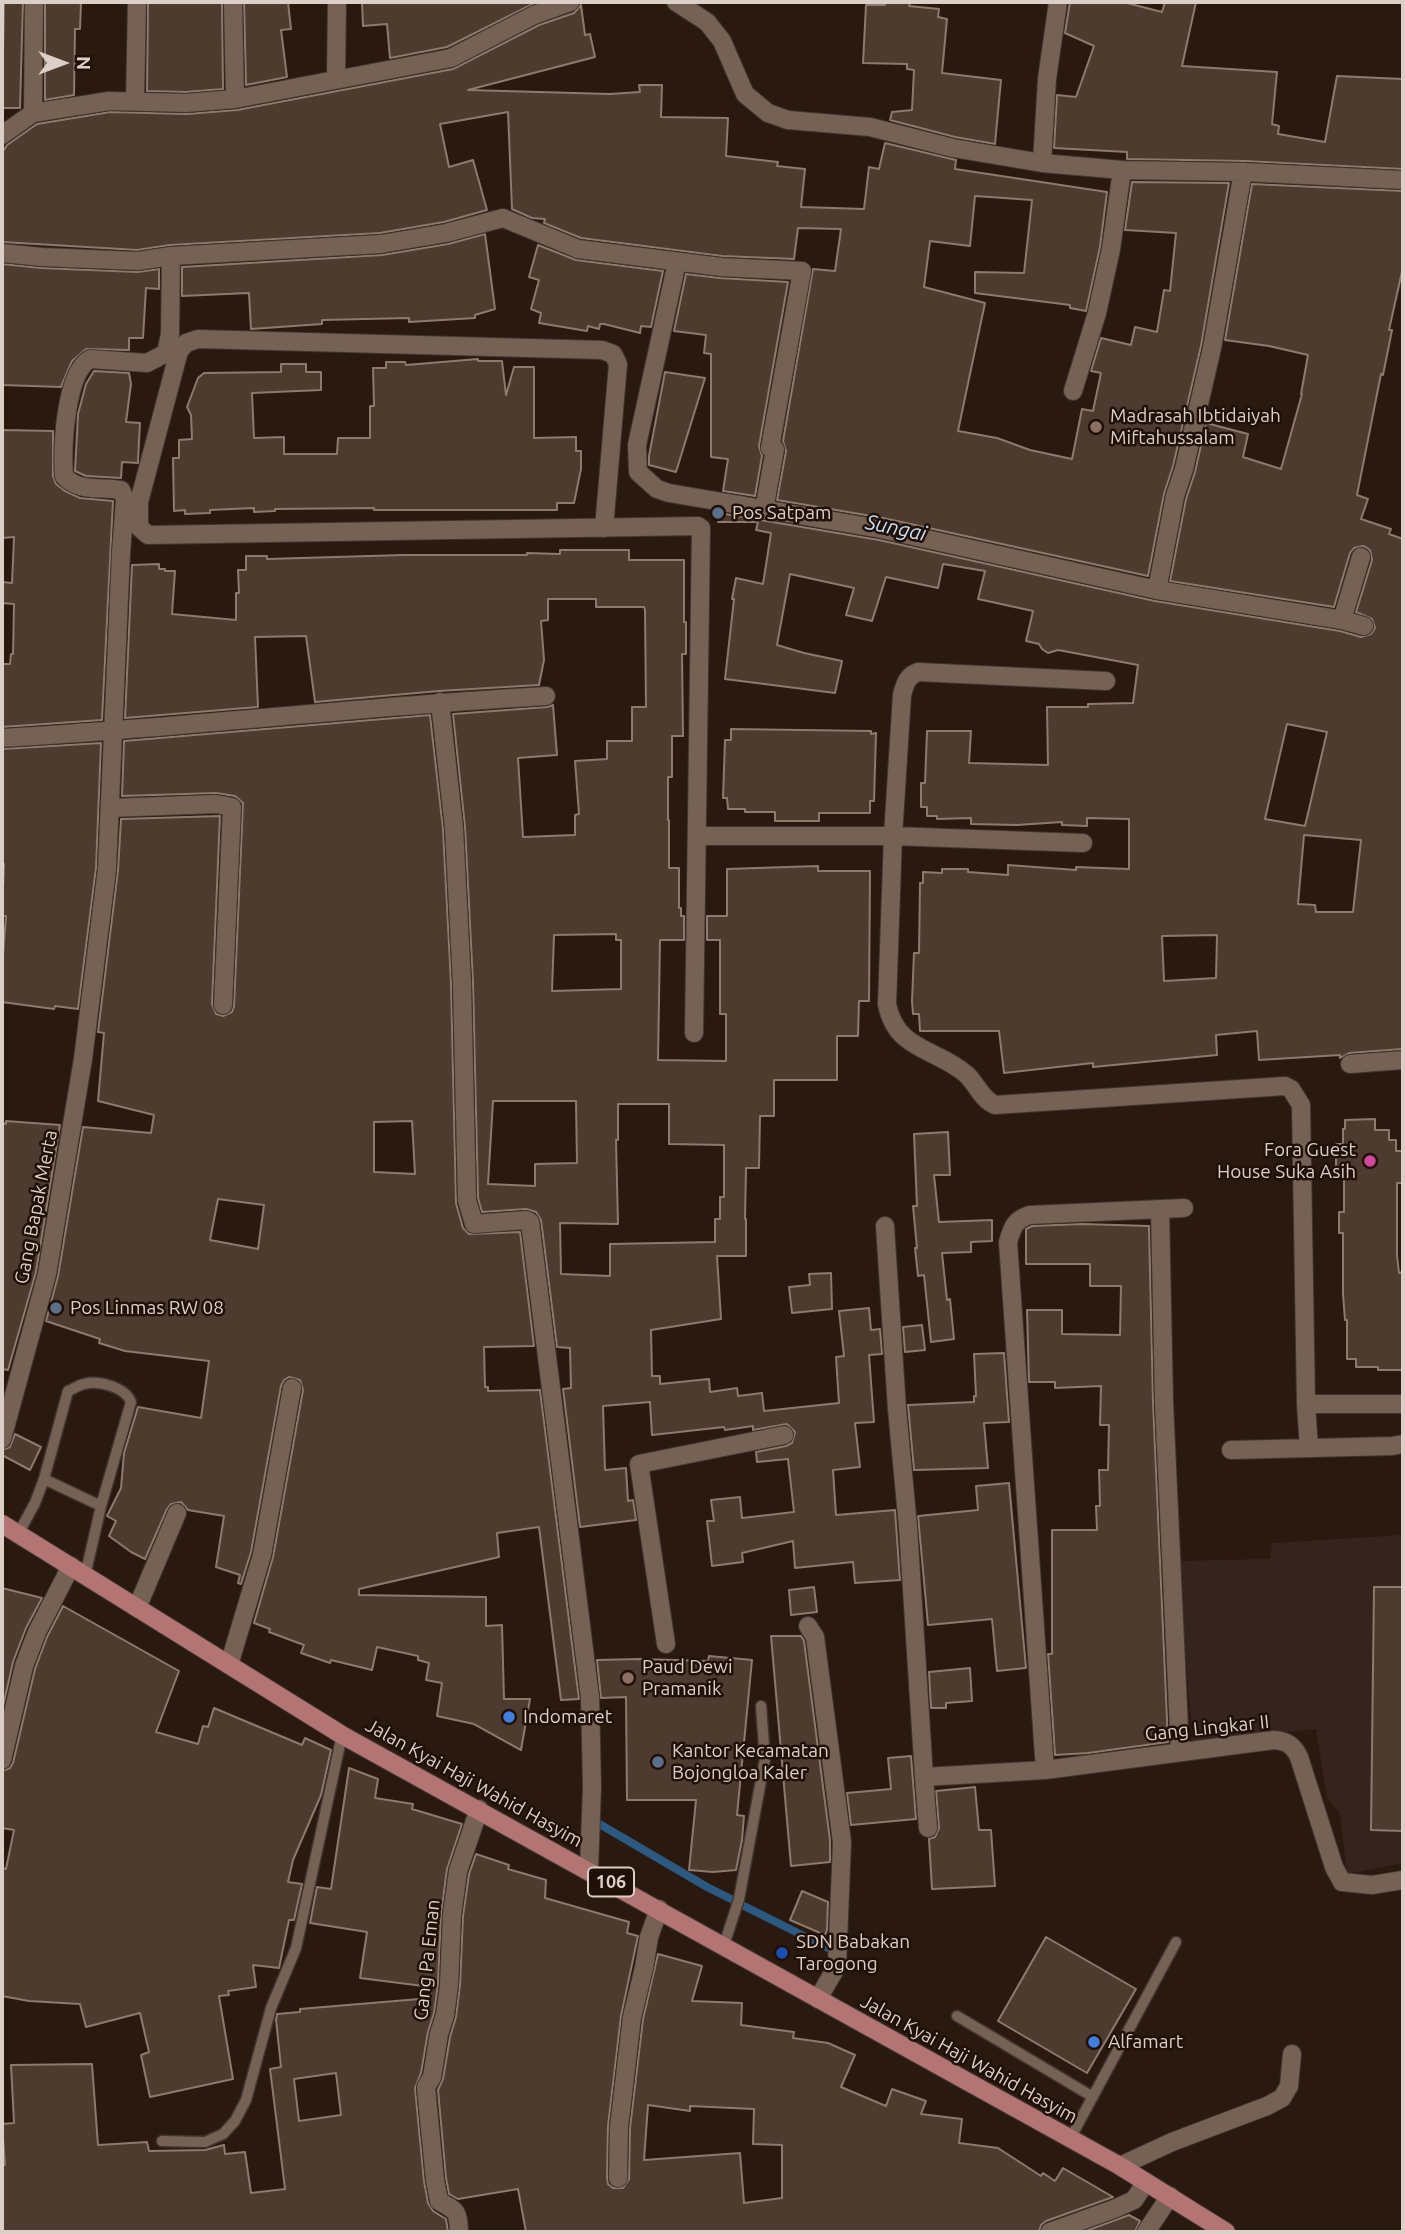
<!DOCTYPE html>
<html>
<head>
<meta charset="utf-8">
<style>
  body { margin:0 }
  #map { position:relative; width:1405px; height:2234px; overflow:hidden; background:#2a190f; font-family:Ubuntu,sans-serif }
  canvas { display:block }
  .frame { position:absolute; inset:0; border:4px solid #dbcfc8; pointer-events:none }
  .north { position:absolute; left:28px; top:28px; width:70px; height:70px; -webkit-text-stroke:5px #201007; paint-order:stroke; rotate:90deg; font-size:19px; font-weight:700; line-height:28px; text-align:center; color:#dbcfc8 }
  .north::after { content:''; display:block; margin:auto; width:24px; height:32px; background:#dbcfc8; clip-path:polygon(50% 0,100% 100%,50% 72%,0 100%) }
</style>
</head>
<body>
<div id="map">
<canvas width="1405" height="2234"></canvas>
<div class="frame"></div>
<div class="north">N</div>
</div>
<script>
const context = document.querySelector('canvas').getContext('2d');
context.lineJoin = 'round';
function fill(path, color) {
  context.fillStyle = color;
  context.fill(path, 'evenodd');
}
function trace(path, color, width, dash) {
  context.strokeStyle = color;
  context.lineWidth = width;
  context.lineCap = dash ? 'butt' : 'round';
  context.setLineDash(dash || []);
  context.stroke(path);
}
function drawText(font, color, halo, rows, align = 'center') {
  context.font = font + ' Ubuntu,sans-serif';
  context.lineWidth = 5;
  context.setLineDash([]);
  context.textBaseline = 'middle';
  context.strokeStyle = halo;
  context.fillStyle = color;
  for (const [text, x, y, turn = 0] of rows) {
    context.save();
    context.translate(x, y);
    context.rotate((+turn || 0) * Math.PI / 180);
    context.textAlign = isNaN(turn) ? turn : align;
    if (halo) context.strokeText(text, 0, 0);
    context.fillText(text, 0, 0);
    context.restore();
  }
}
fill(new Path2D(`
  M1403,1535V1863L1347,1874L1340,1813L1327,1798L1316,1729L1193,1743L1177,1561L1270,1559L1272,1543Z`), '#35241e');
trace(new Path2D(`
  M596,1822L707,1887L733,1900
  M742,1905L830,1949`), '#2c5980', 8);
const building = new Path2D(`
  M4,2H23L20,108H2Z
  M45,2H81L80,29H75L74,95L45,100Z
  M158,2H222L223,89L186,92L147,91L148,3Z
  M244,2H288L291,29L281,30L287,77L246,85Z
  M362,2H537L447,47L390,58L387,24L363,26Z
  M885,2L910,3L909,6L939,9L938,17L947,19L942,73L1001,80L995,144L955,137L890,120L892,112L912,110L914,70L907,69V64L863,63L866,5H885Z
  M1070,2H1123L1162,12L1165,2H1196L1182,66L1277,72L1272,124L1279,126L1278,134L1325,142L1337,76L1403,79V169L1244,161L1127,159V152L1054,148L1057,95L1076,97L1094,46L1065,33Z
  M581,5L585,35L590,34L595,57L468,90L610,94L640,92L639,85H662L661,117L728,118L726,156L778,162L777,166L805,169L801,207L864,209L869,167L879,169L885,143L956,160L955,169L1107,192L1100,247L1086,311L1070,308V305L975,293V272L1024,273L1032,200L975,196L970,246L930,241L924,287L985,303L958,431L997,438L1030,450L1072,459L1082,409L1093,411L1101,373L1091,371L1101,338L1131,345L1135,327L1157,332L1164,290L1170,291L1176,233L1125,230L1132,182L1229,183L1201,346L1173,466L1164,494L1148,576L883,518L777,500L786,451L783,441L813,269L835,271L841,229L798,228L794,259L722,256L581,238L544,223L545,219L532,218L512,209L508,112L440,124L449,167L473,160L487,210L444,222L380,233L170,245L137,250L2,242V153L7,145L37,124L110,112L187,114L237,110L453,69L539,25L574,13Z
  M1252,184L1403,191V267L1389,330H1392L1383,375L1381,374L1357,495L1368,499L1361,519L1391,529L1389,534L1403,539V1049L1349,1053L1340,1058V1055L1259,1060L1257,1031L1216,1035L1217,1055L1093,1067V1063L1004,1073L999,1031H920L919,1014H913L912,1001L914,953H919L920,883H923V872L942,873V869H968V872L1008,875V865L1076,870V867L1129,869V819L1087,818V826L1062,825V822L1017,825L971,824V818L937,819V816H927V807H921V783H925L927,731H971L969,763L1048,765L1047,707H1088V704L1133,703L1138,665L1058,650L1048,653L1042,649L1039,644L1026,641L1033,611L978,599L985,571L943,564L938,588L886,577L872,621L846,615L854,588L790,574L777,645L804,653L842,661L835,693L725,679L734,599H732L736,578L763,584L771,533L756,530L758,522H718L719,513L879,540L1155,601L1340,631L1361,637L1371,634L1375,628L1372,619L1356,612L1372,560L1370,550L1364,546L1354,548L1350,553L1334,607L1170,581L1186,499L1195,472L1206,423L1248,434L1243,457L1281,469L1302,394H1301L1308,355L1269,346L1225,340ZM1287,724L1327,732L1305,826L1265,819ZM1304,835L1361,840L1353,912H1316L1315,905L1298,904ZM1217,935L1216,978L1164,981L1162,936Z
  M485,234L495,309L475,315V318L409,322V318L322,320V324L251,329L249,293L182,296V267L382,255L448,244Z
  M538,245L576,260L663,271L651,327L641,326L640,333L604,324H600L599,329L588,326L587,331L539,323L541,313L531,309L539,280L529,277Z
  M2,264L41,268L138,272L159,269V289L146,288L143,338H129V350L86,349L72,361L61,387L2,385Z
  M686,274L720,278L788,282L759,446L762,456L755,496L723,491L728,459L711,457V354L704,353L706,335L674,331Z
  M478,359V361H502L506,395L514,367H534V438L576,437V451H581V469L574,503H557V510H374V508L275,509V511L254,512V508L210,510V513L185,514V510L174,511L173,458H179V440L192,439L191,415L187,407L198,378L204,373L281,372V364H306V372H321V390L252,393L254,438L284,437V454H337L338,438H370V406H374L373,368H386V362H405L406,365Z
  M94,371L129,373L131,384L126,422L140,423L138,461V463L122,462L121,478L86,476L75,471L78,414L86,384Z
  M665,372L705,378L676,472L649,465V456Z
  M2,430L53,431V476L56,484L65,491L80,498L113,501L102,720L2,727V664H10L11,654H13L14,604L2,603V582L12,583L14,537L2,538Z
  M560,550H629V560H684V622H686V654H682L683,736H672V777H668V820H669V868H679V908H681V916H684V940H660L658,1060L726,1061V1014H720V940H707V916H727V869L818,866V871H870L869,1001H859L858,1036H837V1080H774V1116H760L759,1168H746L745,1219H746V1256H717L721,1319L651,1330L652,1376H660V1384L709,1379L710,1392L737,1388L738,1396L762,1393L764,1411L839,1403L836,1357L844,1356L839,1311L869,1308L871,1330L880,1329L882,1354L869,1355L874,1422L855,1423L860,1467L833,1470L836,1515L895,1510L900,1580L855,1583L853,1562L795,1568L793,1541L742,1553L743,1562L712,1566L707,1521H714L711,1500L740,1497L742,1518L794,1512L788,1459L757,1462L756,1452L786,1446L792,1443L795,1432L787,1424L753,1430V1426L725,1430L724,1427L652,1435L650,1402L603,1406L605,1470L626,1468L628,1501L633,1500L636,1520L580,1527L563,1389L571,1388L570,1348L557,1347L541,1220L536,1212L526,1209L482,1212L478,1198L473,983L465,827L453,714L547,707L553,705L557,755L518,758L523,837L575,835V815L579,814L575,761L607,759V741H632V707H646L645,610L644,607H596V599H548V620L541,621L544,660L539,685L439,691L315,702L306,636L255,637L258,707L125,718L132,565L159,564V569H165V571H175L172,614L236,620V593H239L238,570H246V556H267V559L404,555H527V553L560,554ZM616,934V940H621V989L552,991L554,935ZM493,1101H576L577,1163L535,1164V1186L488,1184ZM618,1104H669V1144L724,1145V1197H720V1219H715V1242L610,1244V1276L561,1274L560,1223L618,1224L616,1140H618Z
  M430,715L443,829L451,983L456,1203L463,1228L469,1234L520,1232L534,1346L484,1347L485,1387H488V1391L540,1390L579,1699L561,1700L539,1527L497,1533L499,1557L359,1589V1595L486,1597V1626L502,1625L504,1699H530L521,1750L474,1724L437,1716L442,1683L426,1680L429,1663L418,1660V1656L377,1647L372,1670L331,1660L330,1663L301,1653L304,1645L269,1632L270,1629L254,1623L273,1557L303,1390L300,1380L289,1377L284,1380L281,1386L251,1552L241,1584L238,1583L240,1575L216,1567L224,1516L188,1510L181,1502L171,1504L167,1509L145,1559L131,1552L109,1536L116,1521L107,1516L121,1488L124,1453L138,1407L201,1418L209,1361L125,1351L99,1343L100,1339L46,1321L58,1276L83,1127L151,1133L154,1115L98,1101L104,1033L98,1032L118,870L121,819L220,816L212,1004L216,1014L223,1016L232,1012L234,1006L243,803L235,796L216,793L122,796L124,741ZM412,1121L415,1174L374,1172V1122ZM218,1199L264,1205L258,1249L210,1240Z
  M731,729L871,731V734L876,733L874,801H870V813H819V821H775V812H745V809H728L727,798H723L725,740H731Z
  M101,743L96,868L78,1009L55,1006L54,1009L2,1002V969L6,916H2L4,864H2V749Z
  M1375,1119V1130H1389V1140H1396V1151H1403V1183H1397V1255L1399,1273L1403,1272V1370H1378V1367H1356V1359H1347V1320H1345L1343,1294V1233H1339V1212H1344V1171H1336V1144H1343V1129H1345V1120Z
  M6,1121L60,1125L36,1272L8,1370L2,1369V1123L6,1124Z
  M948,1132L950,1175H934L939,1222L992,1220V1241L971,1242V1252L942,1253L947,1300L950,1299L954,1339L931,1342L924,1275L918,1276L915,1248H917L913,1206H917L914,1134Z
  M1083,1224L1149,1226L1153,1402L1168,1742L1088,1753L1055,1755L1048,1654H1052V1530H1097L1096,1506H1100L1099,1470H1108L1109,1425H1100L1101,1386L1055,1388V1382H1029L1027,1310H1062V1334L1120,1335L1121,1286H1090V1264H1026V1229L1032,1226Z
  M831,1273L832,1309L792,1313L789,1287L810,1285L809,1274Z
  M922,1325L925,1350L905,1352L903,1327Z
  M1004,1353L1009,1422L984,1423L988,1468L914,1470L908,1405L974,1402V1396H976L974,1354Z
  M15,1434L41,1447L30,1470L2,1455V1450L10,1447Z
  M1009,1483L1026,1668L997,1671L992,1619L928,1625L918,1516L978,1510L976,1486Z
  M814,1587L817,1612L791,1615L789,1590Z
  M1374,1587H1403V1831L1371,1830Z
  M2,1588L42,1598L26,1628L13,1662L2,1711Z
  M63,1606L179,1671L156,1732L198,1744L203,1726L208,1727L214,1708L302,1745L305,1738L331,1750L321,1795L293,1860L288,1882L302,1884L294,1920H289L279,1968L253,1965L256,1987L228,1991L229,1995L219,1996L233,2079L150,2097L141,2055L149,2052L140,2013L86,2027L80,2004L29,2001L2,1996V1868L6,1869L14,1830L2,1828V1771L10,1768L13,1763L35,1669L47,1637Z
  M771,1636H801L804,1641L830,1840V1862L791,1866Z
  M709,1656L752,1660L737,1815L744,1816L742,1840L736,1870L713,1872L689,1870L696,1800H627L626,1697L601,1698L597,1660L640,1659L708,1661Z
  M970,1668L972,1701L946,1703V1708H931L929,1672Z
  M911,1756L916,1819L851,1825L847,1793L891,1789L888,1758Z
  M349,1768L378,1779L375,1798L413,1804L412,1809L462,1824L447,1869L441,1915L438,1984L434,2013L428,2032L421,2073L415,2088L424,2181L428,2203L433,2211L446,2219L448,2232H3L2,2165H5L2,2124L14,2123L11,2065L92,2064L98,2145L147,2142L149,2151L205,2150L224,2145L225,2154L245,2152L251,2193L285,2189L270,2069L281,2067L276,2020L277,2014L300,2012V2009L431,1998V1987L360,1978L367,1932L310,1923L317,1887L331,1889ZM336,2073L341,2115L299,2121L294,2079Z
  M975,1787L979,1830H991L995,1886L932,1889L929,1839L935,1837L939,1828L936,1791Z
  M476,1854L509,1865L508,1869L546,1880L545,1898L629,1922L627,1933L638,1936L621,2016L608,2126L607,2178L608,2184L613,2188H623L629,2179L630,2128L643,2019L658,1954L702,1966L692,2001L742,2003L741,2025L794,2032L793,2038L828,2043L855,2055L841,2087L886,2106L892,2089L926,2101L921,2114L962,2119L959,2143L998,2148L1041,2176L1043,2173L1055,2181L1063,2168L1113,2197L1046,2221L1041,2225L1039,2232H526L518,2189L458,2199L449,2194L446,2178L438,2090L443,2079L450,2037L456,2017L460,1985L463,1916L469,1874ZM648,2105L690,2111V2106L754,2109L753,2144L782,2145V2198L744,2203L740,2153L644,2160Z
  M802,1891L828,1902L827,1930L825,1935L790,1920Z
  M1046,1937L1136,1989L1087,2073L998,2021Z
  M1129,2215L1140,2221L1135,2232H1083Z`);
fill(building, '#4e3b30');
trace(building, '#8e796d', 2);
const service = new Path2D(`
  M44,1479L101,1506
  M18,1534L35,1503L44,1479L68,1391C73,1389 79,1385 84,1384C99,1380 125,1387 131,1402L101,1506L85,1576
  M724,1945L739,1899L765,1759L761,1706
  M957,2016L1093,2097
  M1070,2139L1176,1942
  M162,2141L205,2142L223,2134L235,2121L246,2100L271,2008L296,1948L342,1735`);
const minor = new Path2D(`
  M233,2L235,99
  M676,2L707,22L722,41L745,94L768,113L788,120L870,127L953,148L1042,163L1122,170L1243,172L1403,180
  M336,78L337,2
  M135,102L137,2
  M33,113L34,2
  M2,135L33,113L109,101L186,103L235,99L451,58L534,15L570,2
  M1042,163L1047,79L1058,2
  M2,253L42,257L138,261L171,256L381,244L446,233L503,218L578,249L721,267L802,271L770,448L775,449L764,510
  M677,262L637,445L638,472L657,489L669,493L881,529L1157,590L1342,620L1364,626
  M1073,391L1097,313L1111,249L1122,170
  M604,528L618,364L613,354L602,350L198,339L186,343L179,351L139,502V527L148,535L698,526L701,528L694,1033
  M1157,590L1175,496L1184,469L1212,348L1243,172
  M1342,620L1361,557
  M1106,681L918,672C907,676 905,684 902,695L893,836L887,1004C896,1051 936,1048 966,1074C977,1084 981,1099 995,1105L1285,1086L1291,1089L1301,1105L1306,1404L1309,1448
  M440,702L454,828L462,983L467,1200L474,1224L526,1220L530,1222L590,1697L592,1787L589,1870
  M2,738C183,728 364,706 546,696
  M110,808L216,804L232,807L223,1005
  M697,836H893L1083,843
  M1350,1064L1403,1060
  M1160,1209L1164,1402L1180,1751
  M885,1226L897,1409L908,1527L924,1777L1045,1770L1274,1740C1287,1741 1293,1745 1299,1757L1334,1867L1342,1882L1372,1885L1403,1880
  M1306,1404H1403
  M2,1439L47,1274L83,1059L107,869L121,553L125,499L121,490C101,486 79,493 64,476C62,449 65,373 90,359L147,363L166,353L170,334L171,256
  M1231,1450L1392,1446L1403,1444
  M137,1608L177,1513
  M808,1626L815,1637L842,1842L837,1966L818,1999
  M666,1644L639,1464L784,1435
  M229,1665L262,1555L292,1388
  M2,1760L24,1666L37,1632L71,1566
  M1045,1770L1008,1242C1012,1228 1015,1219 1030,1215L1184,1208
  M924,1777L928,1828
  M1120,2166L1172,2142L1267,2106L1282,2098L1289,2086L1292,2054
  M618,2178L619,2127L632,2017L644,1968L649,1937L659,1909
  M459,2232C458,2211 457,2211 439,2201L435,2180L426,2087L432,2077L439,2034L445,2015L449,1985L452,1915L458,1871L479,1809
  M1050,2232L1114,2209L1134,2200L1146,2182
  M1146,2232L1170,2196`);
const primary = new Path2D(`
  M2,1524L342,1735L1120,2166L1226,2232`);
trace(service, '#423530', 13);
trace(minor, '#423530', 20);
trace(primary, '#423530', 20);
trace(service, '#766155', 10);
trace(minor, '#766155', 18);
trace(primary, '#b37574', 18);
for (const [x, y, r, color] of [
  [1096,427,7,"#8d6e63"],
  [718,513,7,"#5c6f8a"],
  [1370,1161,7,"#d1479c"],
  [56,1308,7,"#5c6f8a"],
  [628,1678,7,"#8d6e63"],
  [509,1717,7,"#3f7fe0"],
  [658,1762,7,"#5c6f8a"],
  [782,1953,7,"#1a4fb4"],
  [1094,2042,7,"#3f7fe0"]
]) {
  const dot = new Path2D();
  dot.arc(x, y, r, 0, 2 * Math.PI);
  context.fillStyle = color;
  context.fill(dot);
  trace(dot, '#201007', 2.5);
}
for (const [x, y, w] of [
  [611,1882,46]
]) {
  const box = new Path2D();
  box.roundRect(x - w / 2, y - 14.5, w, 29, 5);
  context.fillStyle = '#201007';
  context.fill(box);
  trace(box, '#dbcfc8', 2);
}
drawText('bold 18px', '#dbcfc8', null, [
  ["106",611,1882]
]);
drawText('19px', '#dbcfc8', '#201007', [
  ["Madrasah Ibtidaiyah",1110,416],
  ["Miftahussalam",1110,438],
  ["Pos Satpam",732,513],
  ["Fora Guest",1356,1150,"right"],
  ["House Suka Asih",1356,1172,"right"],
  ["Pos Linmas RW 08",70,1308],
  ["Paud Dewi",642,1667],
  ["Pramanik",642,1689],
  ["Indomaret",523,1717],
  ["Kantor Kecamatan",672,1751],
  ["Bojongloa Kaler",672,1773],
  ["SDN Babakan",796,1942],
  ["Tarogong",796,1964],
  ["Alfamart",1108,2042]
], 'left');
drawText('19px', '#dbcfc8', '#201007', [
  ["Gang Bapak Merta",36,1207,-79],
  ["Gang Lingkar II",1207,1728,-6],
  ["Jalan Kyai Haji Wahid Hasyim",474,1783,29],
  ["Gang Pa Eman",427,1960,-84],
  ["Jalan Kyai Haji Wahid Hasyim",969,2059,29]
]);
drawText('italic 21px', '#c5dff8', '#201007', [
  ["Sungai",896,528,12]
]);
</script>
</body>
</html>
